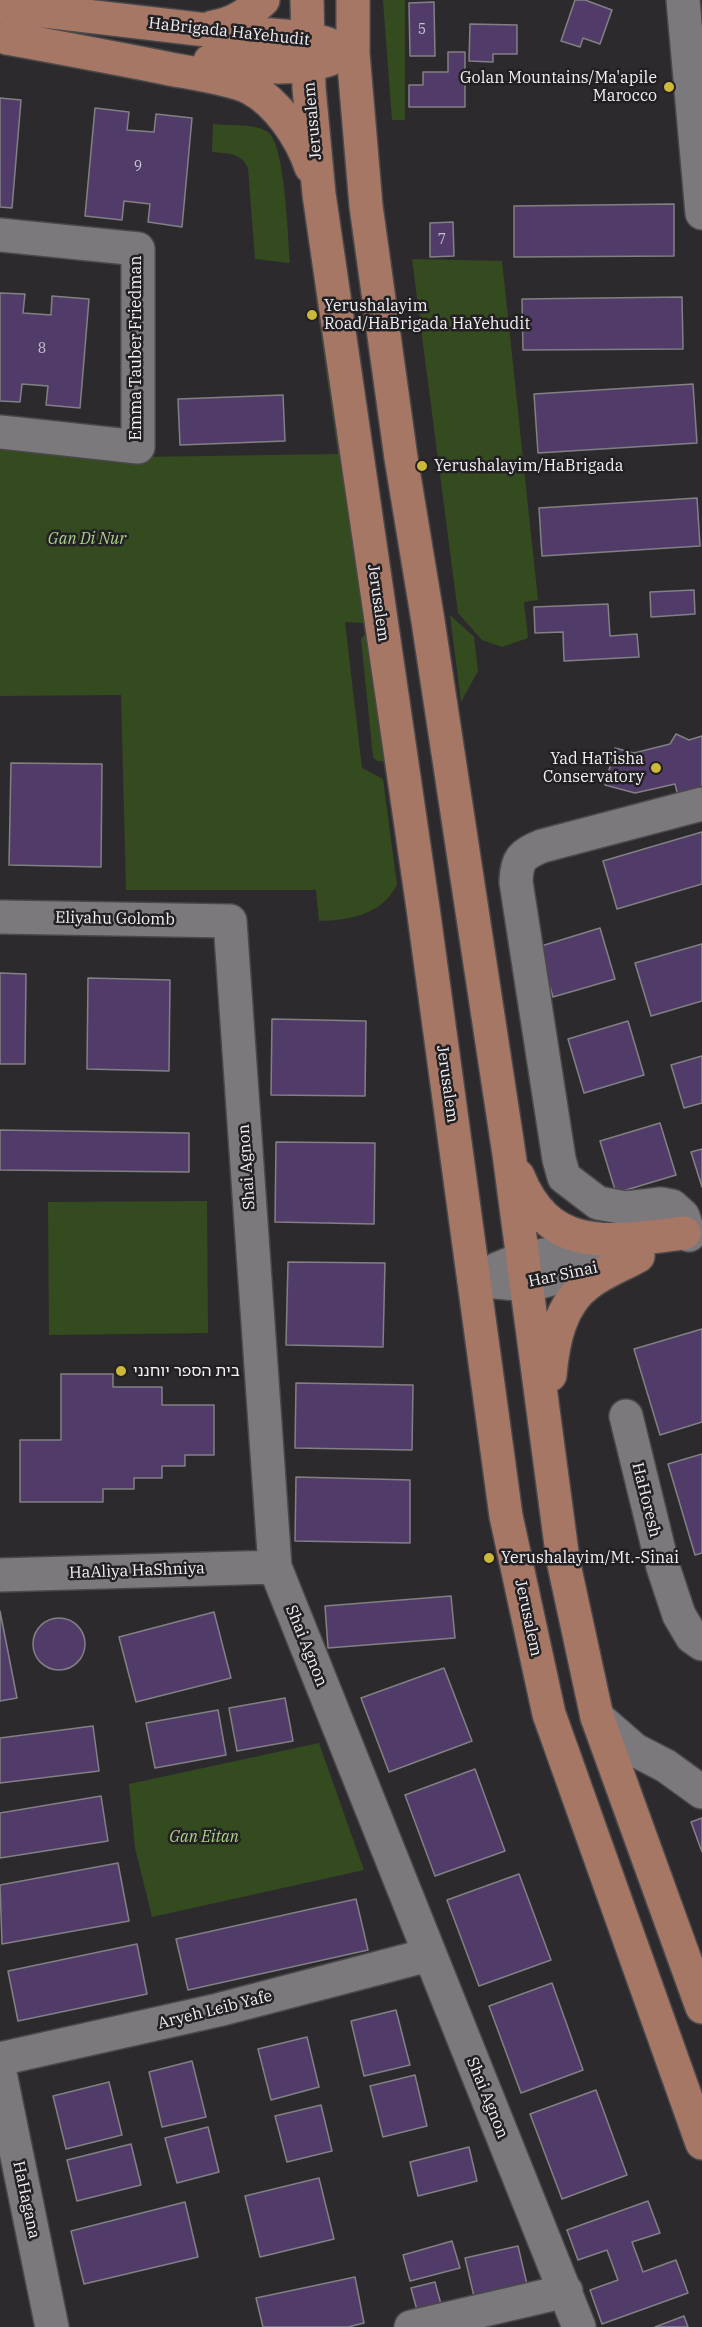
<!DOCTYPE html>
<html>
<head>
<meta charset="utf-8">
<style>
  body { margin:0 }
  canvas { display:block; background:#2d2a2d }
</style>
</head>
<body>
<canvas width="702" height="2327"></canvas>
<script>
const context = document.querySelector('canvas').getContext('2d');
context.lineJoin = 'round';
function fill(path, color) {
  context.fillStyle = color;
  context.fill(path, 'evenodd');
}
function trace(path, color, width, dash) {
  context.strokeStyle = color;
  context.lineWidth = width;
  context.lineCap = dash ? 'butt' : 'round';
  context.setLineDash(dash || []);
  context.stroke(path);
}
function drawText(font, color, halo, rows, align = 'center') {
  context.font = font + ' "IBM Plex Serif","Noto Sans Hebrew",serif';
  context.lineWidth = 5;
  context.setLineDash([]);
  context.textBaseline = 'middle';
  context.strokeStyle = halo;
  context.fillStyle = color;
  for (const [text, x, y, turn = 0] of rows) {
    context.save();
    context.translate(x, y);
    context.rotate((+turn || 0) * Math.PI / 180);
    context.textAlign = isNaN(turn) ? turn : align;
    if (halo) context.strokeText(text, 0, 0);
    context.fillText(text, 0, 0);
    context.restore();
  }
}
fill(new Path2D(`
  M383,0H405V120H392Z
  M213,124C229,126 254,123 268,132C285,144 288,239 290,263L255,259L248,168C241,152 228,154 212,152Z
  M412,259L502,261L538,600L524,602L528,638L502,647L482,640L458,613Z
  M319,285L388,762L377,761L373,757L361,639L365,634L363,623L345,622L362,768L383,779L397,885C381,915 350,920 319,921L316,890H126L121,695L0,696V442L138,457L338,454L314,286Z
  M450,615L474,637L478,671L461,702Z
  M207,1201L208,1333L49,1335L48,1202Z
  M319,1743L364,1870L152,1917L135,1848L129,1784Z`), '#344a1f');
const building = new Path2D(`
  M575,0H585L612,10L600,44L583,38L580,47L561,41Z
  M434,2L435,56H410L409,3Z
  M470,24L517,25V54H493V62L469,61Z
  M448,52H465V107H409V85H423V72H448Z
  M0,98L21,100L12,208L0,207Z
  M95,108L129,112L127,130L154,132L156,114L192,118L182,227L148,222L150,204L124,201L122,220L85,216Z
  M674,204V256L514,257V206Z
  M453,222L454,256L430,257V223Z
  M0,293L25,294L23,313L51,315L52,296L89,299L80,408L46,405L48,386L22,384L20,402L0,401Z
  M682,297L683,349L523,350L522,299Z
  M693,384L697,443L538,453L534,394Z
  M283,395L285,441L180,445L178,399Z
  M697,498L700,546L542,556L539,508Z
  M694,590L695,614L651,617L650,592Z
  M608,604L610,636L637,634L639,657L564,661L563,632L535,633L534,607Z
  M676,734L689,740L702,736V791L678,796L675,784L635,793L605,785L615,748L634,753L670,744Z
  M11,763L102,764L101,867L9,865Z
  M702,832V884L617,909L603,861Z
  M600,928L615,979L553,997L538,947Z
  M702,944V1001L651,1016L635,963Z
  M0,973L26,974L25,1064H0Z
  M88,978L170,980L169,1071L87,1069Z
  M272,1019L366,1021L365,1096L271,1095Z
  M628,1021L644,1075L584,1093L568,1039Z
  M702,1056V1103L684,1108L671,1065Z
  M660,1123L676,1175L616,1193L600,1141Z
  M0,1130L189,1133V1172L0,1170Z
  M276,1142L375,1143L374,1224L275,1222Z
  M702,1149V1187L691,1152Z
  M288,1262L385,1263L383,1347L286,1345Z
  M702,1329V1422L660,1435L634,1349Z
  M61,1374H113V1387H162V1405H214V1455H185V1466H162V1478H134V1489H103V1502H20V1440H61Z
  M296,1383L413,1385L412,1450L295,1448Z
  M702,1454V1553L695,1555L668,1464Z
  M296,1477L410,1480V1543L295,1541Z
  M451,1596L455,1638L328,1648L325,1606Z
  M0,1611L17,1698L0,1701Z
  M214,1612L231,1678L136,1702L119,1637Z
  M33 1644a26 26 0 1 1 52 0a26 26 0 1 1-52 0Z
  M444,1668L472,1741L389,1772L361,1698Z
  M285,1698L293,1741L237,1751L229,1708Z
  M218,1710L226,1755L155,1768L146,1723Z
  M93,1726L99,1771L0,1783V1738Z
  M475,1769L505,1851L435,1876L405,1795Z
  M101,1796L108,1841L0,1858V1813Z
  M702,1818V1852L691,1822Z
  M118,1863L129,1921L2,1944L0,1885Z
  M519,1874L551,1960L479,1986L447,1900Z
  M356,1899L368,1950L188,1990L176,1939Z
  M137,1944L147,1994L18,2021L8,1971Z
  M552,1983L583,2070L521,2093L489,2006Z
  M396,2010L410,2065L364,2076L351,2021Z
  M307,2037L319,2087L271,2100L258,2049Z
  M192,2061L206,2117L162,2127L149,2072Z
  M415,2075L427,2126L383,2137L370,2086Z
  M109,2082L122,2135L66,2149L53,2096Z
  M596,2090L627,2175L562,2199L530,2114Z
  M321,2105L332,2151L287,2162L275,2116Z
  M208,2127L219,2172L177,2183L165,2138Z
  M131,2144L141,2185L77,2201L67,2160Z
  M469,2147L477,2181L418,2196L410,2162Z
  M319,2178L334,2239L260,2257L245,2196Z
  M648,2201L660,2233L632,2242L643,2272L676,2260L688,2293L602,2324L590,2290L618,2280L607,2250L578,2260L567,2230Z
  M185,2202L198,2257L84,2284L71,2231Z
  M452,2241L460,2268L410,2281L403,2255Z
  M518,2246L529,2293L476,2305L465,2258Z
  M355,2277L364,2323L348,2327H263L256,2298Z
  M435,2282L442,2308L418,2314L411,2288Z
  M684,2316L688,2327H655Z`);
fill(building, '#513c69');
trace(building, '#818084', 1.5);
const minor = new Path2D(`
  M683,0L702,213
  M0,235L138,249V447L0,432
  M0,917L230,921L275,1567L579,2327
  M689,1235L683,1216L672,1206L661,1204L626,1208L598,1203L564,1177L559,1159L516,882C517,859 521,855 542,846L702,804
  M497,1269L524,1258L616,1244
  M474,1280L528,1285L616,1263
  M626,1416L663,1567L679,1615L692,1637L702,1644
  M0,1575L275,1567
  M597,1717L635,1750L666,1766L702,1792
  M0,2059L218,2010L428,1955
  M0,2073L52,2327
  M411,2327L566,2291`);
const major = new Path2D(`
  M307,0L309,88L319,194L423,908L506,1516L549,1714L702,2143
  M353,0V53L366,206L401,458L428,621L509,1154L563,1560L597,1717L702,2007
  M0,6L198,29L308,38L328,44
  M213,27C234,24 248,14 263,0
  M7,38C61,48 116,58 170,69C191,73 232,79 250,88C278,103 301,137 311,167
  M210,61C250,65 290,73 328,60
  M518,1176C550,1256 613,1241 684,1233
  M550,1375C553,1341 560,1304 589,1283C603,1272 622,1265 638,1256`);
trace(minor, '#4a484a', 36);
trace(major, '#4a484a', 36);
trace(minor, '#7c797c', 33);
trace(major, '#a77766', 33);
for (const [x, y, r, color] of [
  [669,87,6,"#ccb939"],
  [312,315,6,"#ccb939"],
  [422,466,6,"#ccb939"],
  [656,768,6,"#ccb939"],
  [121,1371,6,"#ccb939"],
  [489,1558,6,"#ccb939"]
]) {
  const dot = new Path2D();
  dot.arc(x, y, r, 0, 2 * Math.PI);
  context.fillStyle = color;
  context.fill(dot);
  trace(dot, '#232023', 2);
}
drawText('14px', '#cac4d0', null, [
  ["5",422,30],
  ["9",138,167],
  ["7",442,240],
  ["8",42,349]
]);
drawText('16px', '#f3f1f3', '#232023', [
  ["HaBrigada HaYehudit",229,32,6],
  ["Jerusalem",313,121,-95],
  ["Emma Tauber Friedman",136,348,-90],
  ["Jerusalem",378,603,82],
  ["Eliyahu Golomb",115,919,1],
  ["Jerusalem",447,1084,82],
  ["Shai Agnon",247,1167,-94],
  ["Har Sinai",563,1275,-12],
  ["HaHoresh",646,1500,76],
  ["HaAliya HaShniya",137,1571,-2],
  ["Jerusalem",528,1618,78],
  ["Shai Agnon",306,1646,68],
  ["Aryeh Leib Yafe",215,2010,-14],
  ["Shai Agnon",487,2098,68],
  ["HaHagana",26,2200,78]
]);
drawText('16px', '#f3f1f3', '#232023', [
  ["Golan Mountains/Ma'apile",657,78,"right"],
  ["Marocco",657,96,"right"],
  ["Yerushalayim",324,306],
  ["Road/HaBrigada HaYehudit",324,324],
  ["Yerushalayim/HaBrigada",434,466],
  ["Yad HaTisha",644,759,"right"],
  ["Conservatory",644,777,"right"],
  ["בית הספר יוחנני",133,1371],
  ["Yerushalayim/Mt.-Sinai",501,1558]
], 'left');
drawText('italic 16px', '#aad288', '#232023', [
  ["Gan Di Nur",87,539],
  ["Gan Eitan",204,1837]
]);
</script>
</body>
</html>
